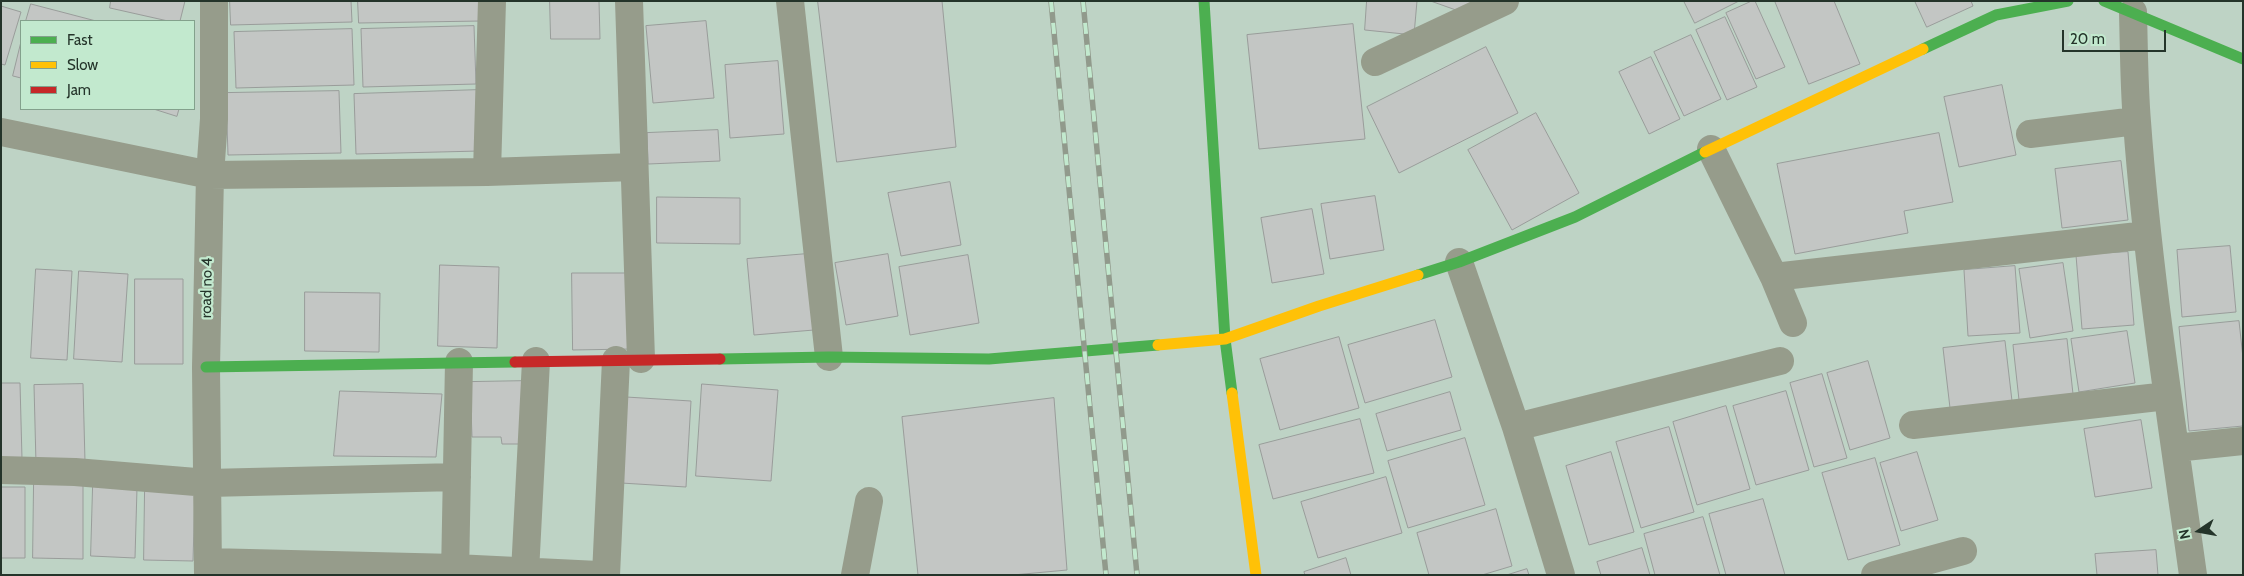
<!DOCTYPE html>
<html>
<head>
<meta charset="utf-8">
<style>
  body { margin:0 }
  #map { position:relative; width:2244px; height:576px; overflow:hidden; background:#bed3c5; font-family:Cabin,sans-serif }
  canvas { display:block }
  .frame { position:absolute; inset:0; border:2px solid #24342a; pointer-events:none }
  .legend { position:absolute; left:20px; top:20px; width:175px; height:90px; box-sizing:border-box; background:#c2e9ce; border:1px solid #83a18c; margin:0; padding:6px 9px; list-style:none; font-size:15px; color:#24342a }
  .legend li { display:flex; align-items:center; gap:10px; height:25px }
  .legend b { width:25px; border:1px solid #83a18c }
  .north { position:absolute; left:2174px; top:506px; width:50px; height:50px; -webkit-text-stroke:4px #c2e9ce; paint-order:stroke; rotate:258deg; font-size:14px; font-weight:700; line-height:20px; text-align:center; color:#24342a }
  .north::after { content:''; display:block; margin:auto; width:18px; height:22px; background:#24342a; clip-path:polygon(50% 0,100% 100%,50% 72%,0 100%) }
  .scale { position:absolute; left:2062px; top:30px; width:104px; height:22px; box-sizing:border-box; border:2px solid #24342a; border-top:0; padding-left:6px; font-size:15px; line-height:18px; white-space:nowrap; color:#24342a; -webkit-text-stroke:4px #c2e9ce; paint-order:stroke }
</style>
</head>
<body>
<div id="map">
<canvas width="2244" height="576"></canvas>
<div class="frame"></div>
<ul class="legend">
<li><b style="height:6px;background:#4caf50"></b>Fast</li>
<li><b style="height:6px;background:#ffc107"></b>Slow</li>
<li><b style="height:6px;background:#c62828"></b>Jam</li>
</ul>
<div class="north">N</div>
<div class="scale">20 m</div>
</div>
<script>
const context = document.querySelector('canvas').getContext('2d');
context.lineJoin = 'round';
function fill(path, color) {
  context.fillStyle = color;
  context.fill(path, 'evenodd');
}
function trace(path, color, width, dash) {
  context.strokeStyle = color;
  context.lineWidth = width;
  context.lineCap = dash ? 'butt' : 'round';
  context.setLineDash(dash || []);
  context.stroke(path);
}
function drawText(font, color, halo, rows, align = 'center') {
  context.font = font + ' Cabin,sans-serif';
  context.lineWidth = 4.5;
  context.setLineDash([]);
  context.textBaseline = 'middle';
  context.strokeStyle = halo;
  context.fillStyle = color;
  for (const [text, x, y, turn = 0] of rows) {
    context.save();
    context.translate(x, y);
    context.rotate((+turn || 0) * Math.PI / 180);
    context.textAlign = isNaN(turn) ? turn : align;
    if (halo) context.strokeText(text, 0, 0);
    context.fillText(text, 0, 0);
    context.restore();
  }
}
const building = new Path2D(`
  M111,1H185L180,21H168L110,8Z
  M230,1H351L352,22L231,25Z
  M358,1H480L481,21L359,23Z
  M550,1H599L600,39H551Z
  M818,1H942L956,147L837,162Z
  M1367,1H1417L1414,35L1365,30Z
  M1431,1H1492L1468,14Z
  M1684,1H1739L1695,23Z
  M1752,1H1755L1785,67L1756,79L1726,13Z
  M1775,1H1834L1860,64L1809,84Z
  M1915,1H1971L1973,6L1927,27Z
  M31,4L96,21H26Z
  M1,6L21,12L5,65L1,64Z
  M1725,17L1757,87L1727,100L1696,30Z
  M706,21L714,98L653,103L646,26Z
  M1353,24L1365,139L1259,149L1247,35Z
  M474,26L476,84L363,87L361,29Z
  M352,29L354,85L236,88L234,32Z
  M1691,35L1721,99L1684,116L1654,52Z
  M21,42V78L13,76Z
  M1486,47L1518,113L1399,173L1367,107Z
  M1651,57L1680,119L1649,134L1619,72Z
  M778,61L784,134L730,138L725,65Z
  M2002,85L2016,155L1959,167L1944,97Z
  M479,90L480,151L356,154L354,94Z
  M339,91L341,153L228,155L226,93Z
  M154,109H179L177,116Z
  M1536,113L1579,193L1512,230L1468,150Z
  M718,130L720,161L648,164L647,133Z
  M1939,133L1953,202L1904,211L1908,233L1795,254L1777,164Z
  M2121,161L2128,220L2062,228L2055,169Z
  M950,182L961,245L901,256L888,193Z
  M1375,196L1384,250L1330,259L1321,204Z
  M657,197L740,198V244L657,243Z
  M1312,209L1324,274L1272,283L1261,218Z
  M2230,246L2236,312L2182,317L2177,250Z
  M2128,252L2134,325L2082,329L2076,255Z
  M807,254L814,330L754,335L747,259Z
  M888,254L898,316L846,325L835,263Z
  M968,255L979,323L910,335L899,267Z
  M2063,263L2073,331L2030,338L2019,269Z
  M440,265L499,267L497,348L438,346Z
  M2015,266L2020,333L1968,336L1964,270Z
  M36,269L72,271L67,360L31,358Z
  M79,271L128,274L122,362L74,359Z
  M572,273H630L631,349L573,350Z
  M135,279H183V364H135Z
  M305,292L380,293L379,352L305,351Z
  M1435,320L1452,377L1365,403L1348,345Z
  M2239,321L2243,358V426L2189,431L2179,327Z
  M2127,331L2135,383L2079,392L2071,339Z
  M1339,337L1359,408L1280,430L1260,359Z
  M2067,339L2073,394L2019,400L2013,345Z
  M2005,341L2012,401L1950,408L1943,348Z
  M1868,361L1890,438L1850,450L1827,373Z
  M1822,374L1847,458L1814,467L1790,383Z
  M528,381L529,444H502L501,437H472L470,382Z
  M1,383H20L22,459L1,460Z
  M83,384L85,462L36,464L34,385Z
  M702,384L778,390L771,481L696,476Z
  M340,391L442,394L436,457L334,456Z
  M1786,391L1809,470L1756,485L1733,406Z
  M1450,392L1461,430L1387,451L1376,414Z
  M626,397L691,401L686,487L621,483Z
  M1054,398L1067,570L1013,575H918L902,417Z
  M1726,406L1750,489L1697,505L1673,422Z
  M1360,419L1374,473L1273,499L1259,445Z
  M2141,420L2152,488L2095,497L2084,429Z
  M1669,427L1694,512L1641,528L1616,442Z
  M1465,438L1485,505L1408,528L1388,461Z
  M1611,452L1634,532L1589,545L1566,466Z
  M1917,452L1938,520L1901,531L1880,463Z
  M1875,458L1900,545L1848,560L1822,473Z
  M1386,477L1402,533L1318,558L1301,502Z
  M34,481L83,482V559L33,558Z
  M93,486L137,488L135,558L91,556Z
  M1,487H25V558H1Z
  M145,488L195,489L193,561L144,560Z
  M1763,499L1785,575H1726L1709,514Z
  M1496,509L1512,566L1482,575H1429L1417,533Z
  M1703,517L1720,575H1655L1644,534Z
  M1642,548L1650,575H1601L1597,562Z
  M2156,550L2158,575H2097L2095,554Z
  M1346,558L1351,575H1305L1304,572Z
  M1527,569L1529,575H1507Z`);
fill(building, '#c3c6c4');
trace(building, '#999c9a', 1);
trace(new Path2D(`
  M629,1L641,359
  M790,1L829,357
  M2133,12C2134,49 2134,86 2137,122C2148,274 2172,424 2193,575
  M1375,62L1505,1
  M1,132L210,175L487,172L634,167
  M2030,134L2136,121
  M1711,149L1774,277L1793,323
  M487,172L492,1
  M1459,262L1516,427L1561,575
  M1774,277L2147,235
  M1913,425L2167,396
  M1516,427L1780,361
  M2175,448L2243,441
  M1,470L75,472L208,483L457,477
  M208,562L455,568L598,575
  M525,572L536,361
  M208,575L206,367L210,175L214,119V1
  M455,575L459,362
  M606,575L616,360
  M855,575L869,501
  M1875,575L1963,551`), '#969c8b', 28);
trace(new Path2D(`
  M1204,1L1225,339L1232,393
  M2104,1L2243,59
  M1923,49L1996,15L2068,1
  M1418,275L1459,262L1575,217L1705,152
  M720,359L829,357L989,359L1158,345
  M206,367L515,362`), '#4caf50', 11);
trace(new Path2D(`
  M1705,152L1923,49
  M1158,345L1225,339L1319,306L1418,275
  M1232,393L1256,575`), '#ffc107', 11);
trace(new Path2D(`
  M515,362L720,359`), '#c62828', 11);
const rail = new Path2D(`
  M1051,1L1106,575
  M1083,1L1137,575`);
trace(rail, '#919a8c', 5.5);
trace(rail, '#c2e9ce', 4, [11]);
drawText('15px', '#24342a', '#c2e9ce', [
  ["road no 4",207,288,-89]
]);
</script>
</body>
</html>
